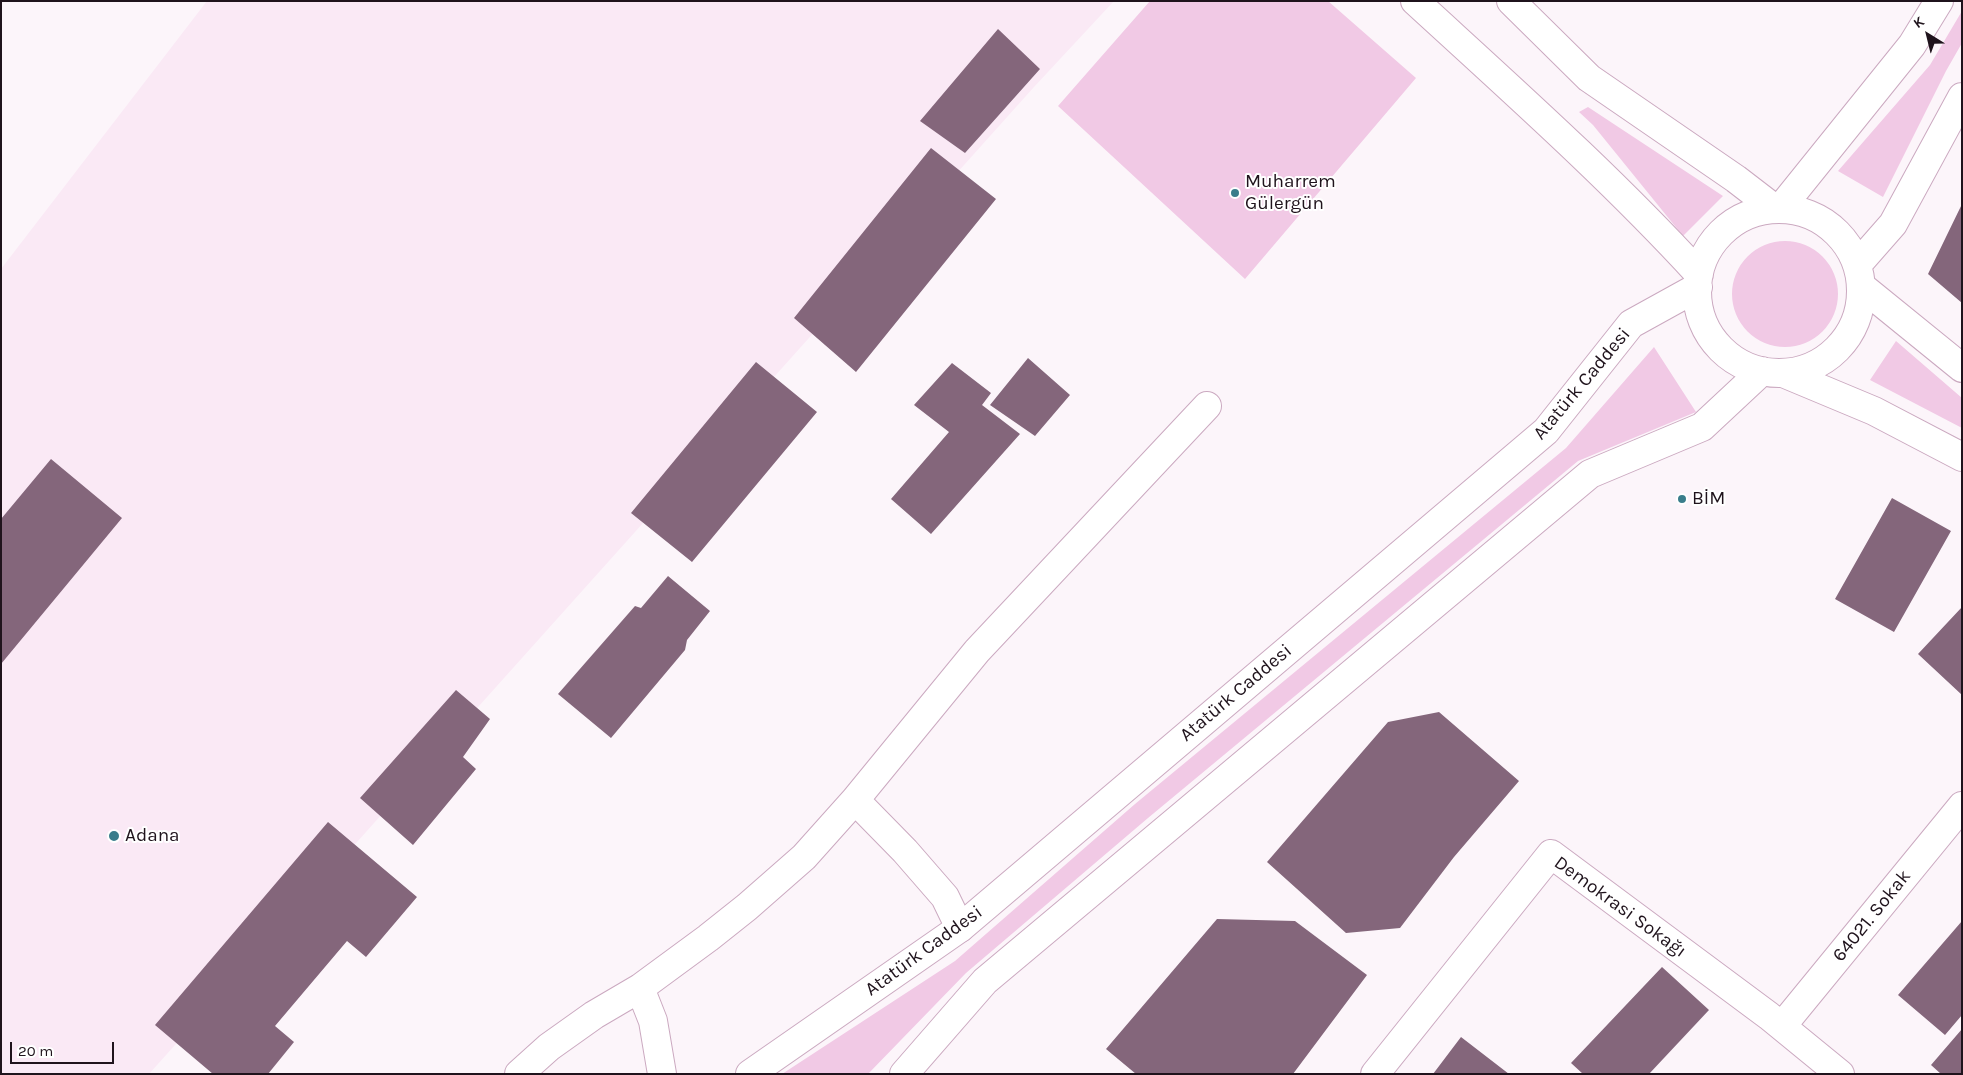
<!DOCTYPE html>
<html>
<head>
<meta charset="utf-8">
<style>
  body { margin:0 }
  #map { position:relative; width:1963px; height:1075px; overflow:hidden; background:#fcf5fa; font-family:Karla,sans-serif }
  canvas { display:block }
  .frame { position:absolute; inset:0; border:2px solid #1f131c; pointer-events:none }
  .north { position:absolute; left:1903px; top:10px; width:50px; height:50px; -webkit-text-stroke:4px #fff; paint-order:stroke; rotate:324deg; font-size:14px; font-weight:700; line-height:20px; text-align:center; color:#1f131c }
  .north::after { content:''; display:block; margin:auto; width:18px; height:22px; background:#1f131c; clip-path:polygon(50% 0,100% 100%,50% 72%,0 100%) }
  .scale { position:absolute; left:10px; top:1042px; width:104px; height:22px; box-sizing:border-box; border:2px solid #1f131c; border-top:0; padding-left:6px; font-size:15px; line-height:18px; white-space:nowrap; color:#1f131c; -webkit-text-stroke:4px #fff; paint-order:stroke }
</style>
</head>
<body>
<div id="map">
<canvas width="1963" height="1075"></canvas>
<div class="frame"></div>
<div class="north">K</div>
<div class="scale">20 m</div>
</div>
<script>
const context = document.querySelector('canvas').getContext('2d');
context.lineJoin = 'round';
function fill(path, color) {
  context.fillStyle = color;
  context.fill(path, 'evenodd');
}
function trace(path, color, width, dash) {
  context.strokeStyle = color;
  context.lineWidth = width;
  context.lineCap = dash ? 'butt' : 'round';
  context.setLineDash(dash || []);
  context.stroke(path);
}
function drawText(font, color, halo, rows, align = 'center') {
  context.font = font + ' Karla,sans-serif';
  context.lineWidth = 4;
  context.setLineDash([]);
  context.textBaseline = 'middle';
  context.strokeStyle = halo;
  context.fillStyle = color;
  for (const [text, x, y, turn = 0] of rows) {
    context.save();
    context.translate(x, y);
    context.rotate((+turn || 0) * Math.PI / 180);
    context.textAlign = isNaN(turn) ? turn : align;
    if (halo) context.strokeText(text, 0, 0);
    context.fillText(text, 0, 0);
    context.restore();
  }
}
fill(new Path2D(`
  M207,1H1114L1034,87L149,1074H1V269Z`), '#fae9f5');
fill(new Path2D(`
  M1150,1H1328L1416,78L1245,279L1058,106Z
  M1962,11V43L1946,71L1883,197L1838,171L1930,65Z
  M1588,107L1723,196L1683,236L1593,125L1579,112Z
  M1732 294a53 53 0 1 1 106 0a53 53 0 1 1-106 0Z
  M1896,341L1962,398V428L1870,380Z
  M1654,347L1696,412L1578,461L1148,818L966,973L868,1074H782L955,961L1135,804L1566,448Z`), '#f1c9e5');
fill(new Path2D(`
  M998,29L1040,69L965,153L920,121Z
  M931,148L996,199L856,372L794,318Z
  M1962,204V303L1928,274Z
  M1028,358L1070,395L1035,436L990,405Z
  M756,362L817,412L692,562L631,513Z
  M952,363L991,393L982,405L1020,434L931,534L891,499L949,432L914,405Z
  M51,459L122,518L1,664V519Z
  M1892,498L1951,531L1894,632L1835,599Z
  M668,576L710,611L687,640L685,650L611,738L558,694L635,606L641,608Z
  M1962,607V695L1918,654Z
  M456,690L490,719L463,757L476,769L413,845L360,798Z
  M1439,712L1519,781L1454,857L1400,928L1346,933L1267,862L1388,722Z
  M328,822L417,897L366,957L347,941L275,1026L294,1042L268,1074H213L155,1025Z
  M1217,919L1295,921L1367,975L1293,1074H1136L1106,1049Z
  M1962,921V1015L1945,1035L1898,995Z
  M1662,967L1709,1010L1649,1074H1583L1571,1063Z
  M1962,1029V1074H1941L1931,1065Z
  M1461,1037L1509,1074H1433Z`), '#84667b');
const minor = new Path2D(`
  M855,800L905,851L945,897L960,928
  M640,988L653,1021L662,1074
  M1782,1026L1962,806
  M519,1074L549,1047L594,1015L640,988L708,938L747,907L804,857L855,800L977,651L1207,406
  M1375,1074L1551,854L1769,1016L1840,1074`);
const major = new Path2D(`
  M1415,1C1512,90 1610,177 1699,274
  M1511,1L1589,78L1736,179L1775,209
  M1780,209L1912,45L1939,1
  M1697 291a82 82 0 1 1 164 0a82 82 0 1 1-164 0Z
  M1857,265L1893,224L1962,97
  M1861,286L1962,368
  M1783,373L1874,411L1962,457
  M750,1074L960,928L1546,431L1631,324L1698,287
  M904,1074L985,981L1590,474L1702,427L1762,371`);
trace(minor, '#cba9c0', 30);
trace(major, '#cba9c0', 30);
trace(minor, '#fff', 28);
trace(major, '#fff', 28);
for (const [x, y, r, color] of [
  [1235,193,5,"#397d8b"],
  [1682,499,5,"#397d8b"],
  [114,836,6,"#397d8b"]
]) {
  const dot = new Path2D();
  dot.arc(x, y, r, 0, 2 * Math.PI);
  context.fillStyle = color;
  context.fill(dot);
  trace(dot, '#fff', 2);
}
drawText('19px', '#1f131c', '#fff', [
  ["Muharrem",1245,182],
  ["Gülergün",1245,204],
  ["BİM",1692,499],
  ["Adana",125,836]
], 'left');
drawText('19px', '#1f131c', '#fff', [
  ["Atatürk Caddesi",1582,384,-50],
  ["Atatürk Caddesi",1236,693,-40],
  ["Demokrasi Sokağı",1620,907,36],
  ["64021. Sokak",1872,916,-51],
  ["Atatürk Caddesi",924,951,-36]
]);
</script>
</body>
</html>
